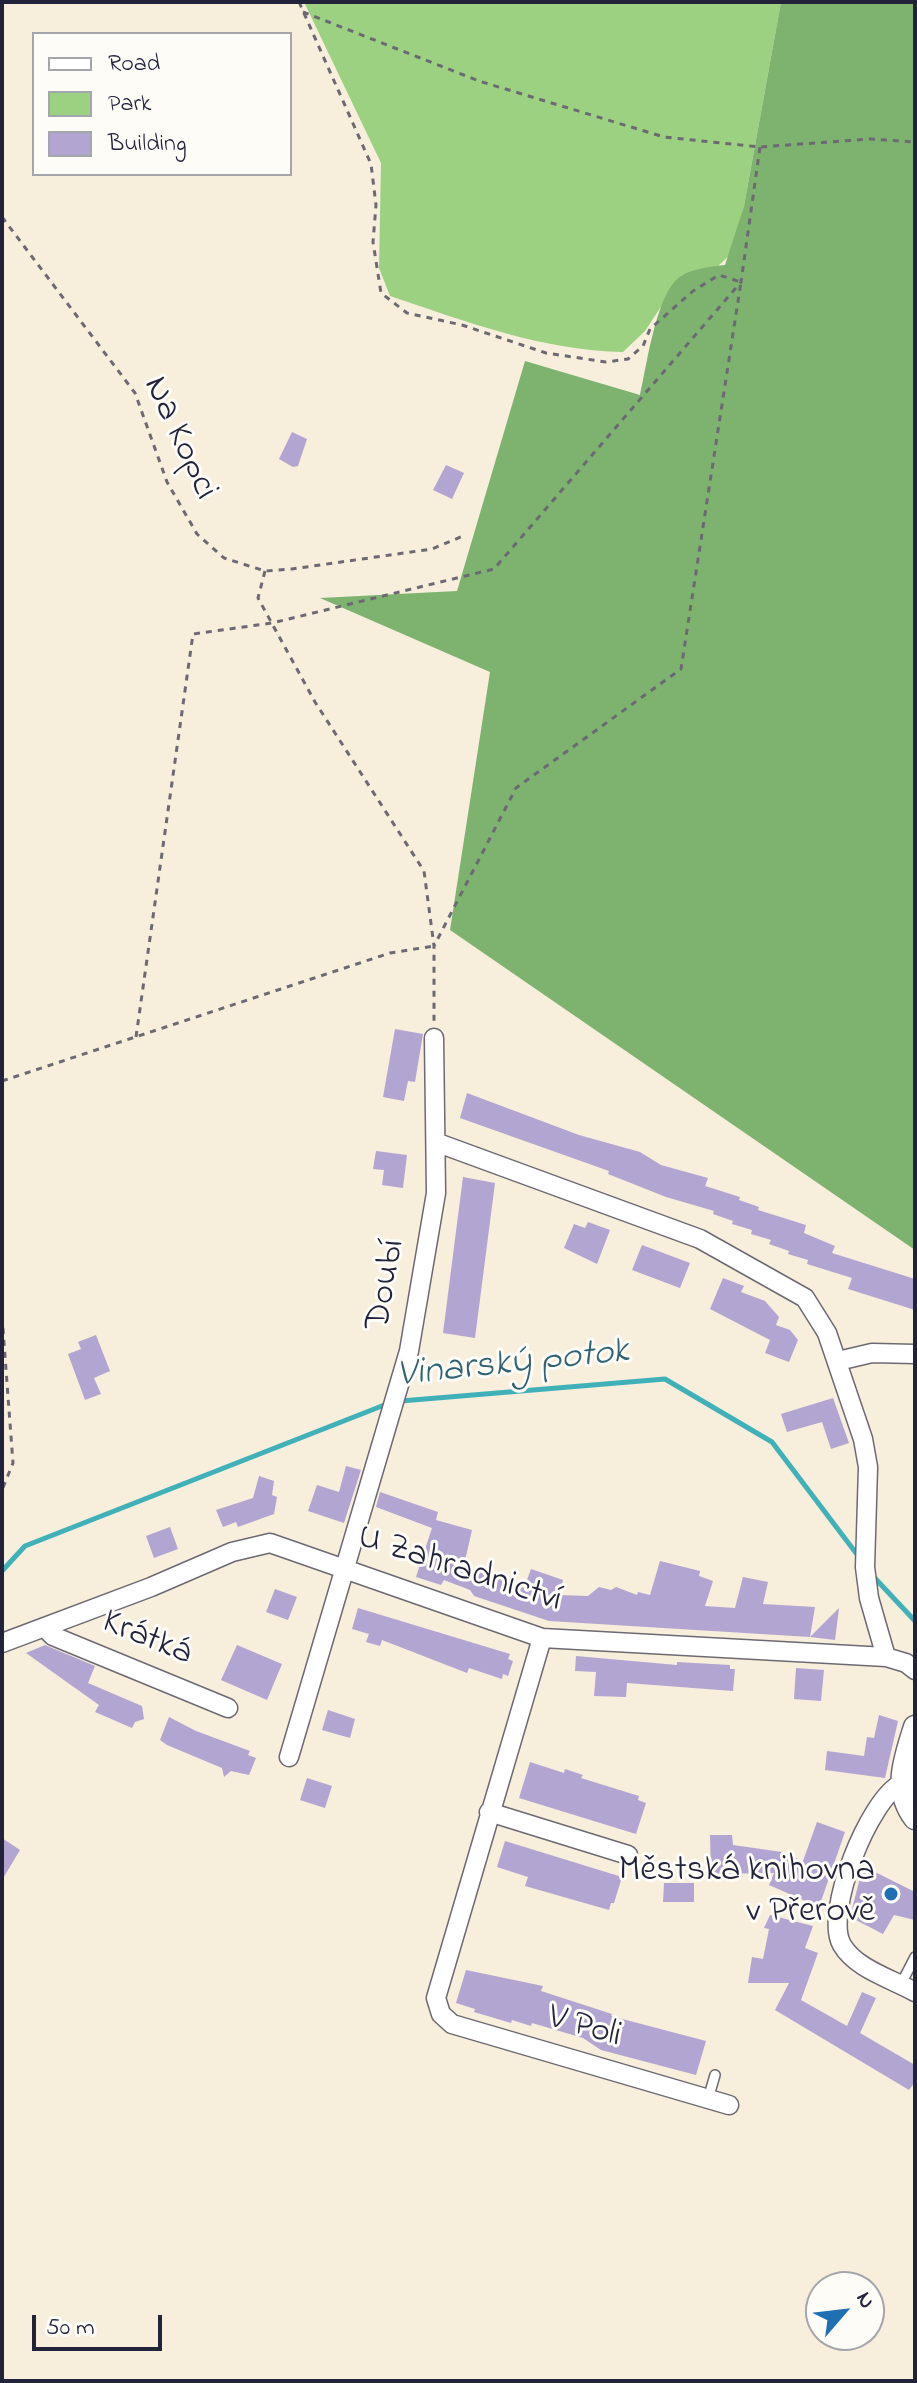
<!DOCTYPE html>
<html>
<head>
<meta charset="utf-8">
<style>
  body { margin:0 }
  #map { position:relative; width:917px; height:2383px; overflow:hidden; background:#f7eedc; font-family:"Indie Flower",sans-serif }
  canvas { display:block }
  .frame { position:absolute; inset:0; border:4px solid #22223b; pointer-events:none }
  .legend { position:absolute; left:32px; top:32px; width:260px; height:144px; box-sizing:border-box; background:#fdfcf7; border:2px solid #a5a5ac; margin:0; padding:10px 14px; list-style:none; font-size:24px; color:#22223b }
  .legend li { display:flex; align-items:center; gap:16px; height:40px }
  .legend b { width:40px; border:2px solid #a5a5ac }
  .north { position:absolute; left:805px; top:2271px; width:80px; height:80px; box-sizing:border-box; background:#fdfcf7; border:2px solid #a5a5ac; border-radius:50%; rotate:62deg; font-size:22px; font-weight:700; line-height:32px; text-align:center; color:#22223b }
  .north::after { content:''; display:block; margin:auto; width:28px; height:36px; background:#1f6fb2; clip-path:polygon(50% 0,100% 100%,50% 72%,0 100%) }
  .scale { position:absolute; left:32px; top:2315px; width:130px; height:36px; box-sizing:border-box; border:4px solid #22223b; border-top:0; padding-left:10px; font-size:24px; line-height:28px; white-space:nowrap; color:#22223b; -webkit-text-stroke:6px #fdfcf7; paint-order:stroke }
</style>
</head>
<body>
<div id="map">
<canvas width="917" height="2383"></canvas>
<div class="frame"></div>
<ul class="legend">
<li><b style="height:10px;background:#fff"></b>Road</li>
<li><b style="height:22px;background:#9cd181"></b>Park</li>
<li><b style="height:22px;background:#b2a5d1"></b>Building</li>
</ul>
<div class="north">N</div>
<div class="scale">50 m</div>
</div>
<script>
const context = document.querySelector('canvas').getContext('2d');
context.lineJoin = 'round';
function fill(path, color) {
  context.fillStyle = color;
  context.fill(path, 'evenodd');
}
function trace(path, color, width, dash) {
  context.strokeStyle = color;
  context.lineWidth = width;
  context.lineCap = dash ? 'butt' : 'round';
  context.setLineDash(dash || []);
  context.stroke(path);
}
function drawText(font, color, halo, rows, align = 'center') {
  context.font = font + ' "Indie Flower",sans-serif';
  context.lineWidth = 6;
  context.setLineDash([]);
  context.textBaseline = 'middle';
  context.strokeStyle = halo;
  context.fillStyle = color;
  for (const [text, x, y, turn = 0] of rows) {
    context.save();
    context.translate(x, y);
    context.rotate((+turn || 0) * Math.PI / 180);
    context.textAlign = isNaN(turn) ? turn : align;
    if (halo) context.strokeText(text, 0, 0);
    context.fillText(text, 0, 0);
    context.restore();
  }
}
fill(new Path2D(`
  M304,2H781L744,206L731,254L717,267L682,275L645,331L623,352C544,351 464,321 390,296L379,268L381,163Z`), '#9cd181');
fill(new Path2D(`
  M781,2H915V1250L450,930L490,672L320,598L457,591L525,361L640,395C647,366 656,292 681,276C691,269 714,266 725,265L744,206Z`), '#7db36f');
trace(new Path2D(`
  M401,1401L665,1379L772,1442L859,1557
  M2,1571L25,1546L387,1404
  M872,1575L915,1621`), '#41b1b9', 5);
fill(new Path2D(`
  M292,432L307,439L298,466L293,467L279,459Z
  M446,465L464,473L452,499L433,490Z
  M395,1029L423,1034L415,1082L408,1081L404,1101L383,1097Z
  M467,1093L579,1135L640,1152L661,1165L708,1178L705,1186L740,1197L739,1200L759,1207L758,1210L806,1225L804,1233L835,1246L832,1253L915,1279V1310L848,1289L852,1278L807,1264L808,1260L788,1254L789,1251L769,1244L771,1240L751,1234L752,1230L732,1224L733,1221L713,1214L714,1211L666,1197L608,1174L609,1171L460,1118Z
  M376,1151L407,1155L403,1188L382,1185L384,1170L373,1169Z
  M463,1177L495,1183L475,1338L443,1333Z
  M588,1222L610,1230L597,1264L564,1248L574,1224L585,1228Z
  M642,1245L690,1263L680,1288L632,1270Z
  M723,1278L744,1286L741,1292L765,1301L779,1317L776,1325L790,1330L798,1340L789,1362L765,1353L770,1340L710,1309Z
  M96,1335L110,1371L94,1378L101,1394L85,1400L68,1354L81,1349L78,1342Z
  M833,1398L849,1443L831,1449L822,1422L787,1432L781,1414Z
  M346,1466L361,1470L344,1523L308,1511L317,1485L339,1492Z
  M259,1476L274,1481L272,1495L277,1497L274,1514L238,1527L236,1522L223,1527L216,1510L253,1498Z
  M380,1492L438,1512L436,1520L472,1530L464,1565L524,1588L531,1569L563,1580L559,1595L588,1596L599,1587L611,1590L616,1587L637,1595L638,1592L650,1595L660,1561L700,1571L699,1576L713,1581L705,1606L735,1608L743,1577L768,1582L763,1604L815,1607L810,1637L549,1621L474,1596L470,1590L444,1580L441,1585L416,1577L432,1528L376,1507Z
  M170,1527L178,1549L154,1558L146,1536Z
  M275,1589L297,1597L288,1620L266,1612Z
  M358,1608L510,1654L508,1659L513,1661L508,1676L503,1674L502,1679L469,1668L467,1673L382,1640L380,1646L366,1642L369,1634L352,1629Z
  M839,1608L835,1640L810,1637Z
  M45,1645L95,1666L88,1683L142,1706L144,1719L135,1722L132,1728L95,1712L99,1705L26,1653Z
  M237,1645L282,1664L267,1700L221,1680Z
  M576,1656L677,1665V1662L730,1665V1669H735L733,1691L627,1683L626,1697L594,1696L596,1672L575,1671Z
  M796,1668L824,1670L821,1701L794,1699Z
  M328,1710L355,1719L350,1738L322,1730Z
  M879,1715L898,1721L885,1778L825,1770L827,1751L864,1756L867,1737L874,1738Z
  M169,1717L196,1731L250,1751L248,1755L256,1758L249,1775L231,1771L224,1777L222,1768L167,1745L160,1740Z
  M530,1762L564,1773L565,1769L583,1775L581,1778L639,1796L638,1800L646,1803L636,1834L519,1798Z
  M307,1778L332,1786L325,1808L300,1800Z
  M817,1822L845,1832L819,1907L769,1885L774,1873L711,1874L710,1835H732L733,1845L782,1852L803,1861Z
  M2,1838L20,1850L2,1880Z
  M505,1841L622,1877L614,1903H611L609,1910L525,1886L528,1877L497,1867Z
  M863,1866L915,1892V1920L894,1915L883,1934L850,1917Z
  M664,1883H694V1902H663Z
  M770,1915L813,1926L805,1948L818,1953L801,2000L847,2026L862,1992L876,1998L860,2033L915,2065V2082L909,2090L775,2010L789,1983H748L752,1957L763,1959L769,1929L764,1928Z
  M466,1970L543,1986L541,1991L612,2014L611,2016L706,2041L696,2075L601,2050L583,2038L532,2023L531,2026L512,2020L511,2023L474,2012L475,2009L456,2003Z`), '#b2a5d1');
const service = new Path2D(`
  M901,1984L915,1957
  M708,2099L715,2075`);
const minor = new Path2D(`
  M438,1143L700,1239L805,1298L827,1333L863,1439L868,1467L865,1567L869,1598L886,1657
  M838,1361L872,1353L915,1354
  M44,1627L53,1636L228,1708
  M542,1638L436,1998L441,2014L452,2024L729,2105
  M2,1643L151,1587L232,1552L270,1543L542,1638L886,1657L906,1663L915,1670
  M289,1757L409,1351L436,1193L434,1038
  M901,1784C870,1798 823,1913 842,1945C856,1969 892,1979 915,1992
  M489,1812L628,1855`);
const tertiary = new Path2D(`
  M915,1727C905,1759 893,1789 915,1818`);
trace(service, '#6d6973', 12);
trace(minor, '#6d6973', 21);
trace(tertiary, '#6d6973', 25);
trace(new Path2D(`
  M299,2L371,164L376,205L373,242L381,293L407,313L462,325L546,353L606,362L628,359L643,346L650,329L693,291L719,275L741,282L681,669L516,788L434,946
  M303,12L479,81L664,137L760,147L870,139L915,142
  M2,217L135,393L167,482L197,534L224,558L265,571L292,569L432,549L463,536
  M265,571L258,598L315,702L424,871L434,946V1023
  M136,1037L193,634L272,623L494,569L741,282L760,147
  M2,1081L390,953L434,946
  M2,1316L13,1463L2,1490`), '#6d6973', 3, [6, 6]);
trace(service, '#fff', 9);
trace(minor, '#fff', 18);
trace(tertiary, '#fff', 22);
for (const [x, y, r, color] of [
  [891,1894,8,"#1f6fb2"]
]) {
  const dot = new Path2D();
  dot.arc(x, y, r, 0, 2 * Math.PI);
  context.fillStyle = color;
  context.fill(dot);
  trace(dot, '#fdfcf7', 3);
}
drawText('36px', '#22223b', '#fdfcf7', [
  ["Na Kopci",178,439,65],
  ["Doubí",388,1285,-80],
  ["U Zahradnictví",459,1571,18],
  ["Krátká",146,1640,22],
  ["V Poli",584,2029,16]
]);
drawText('36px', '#22223b', '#fdfcf7', [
  ["Městská knihovna",875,1873],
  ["v Přerově",875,1914]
], 'right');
drawText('italic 38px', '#306274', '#fdfcf7', [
  ["Vinarský potok",513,1366,-6]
]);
</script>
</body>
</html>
